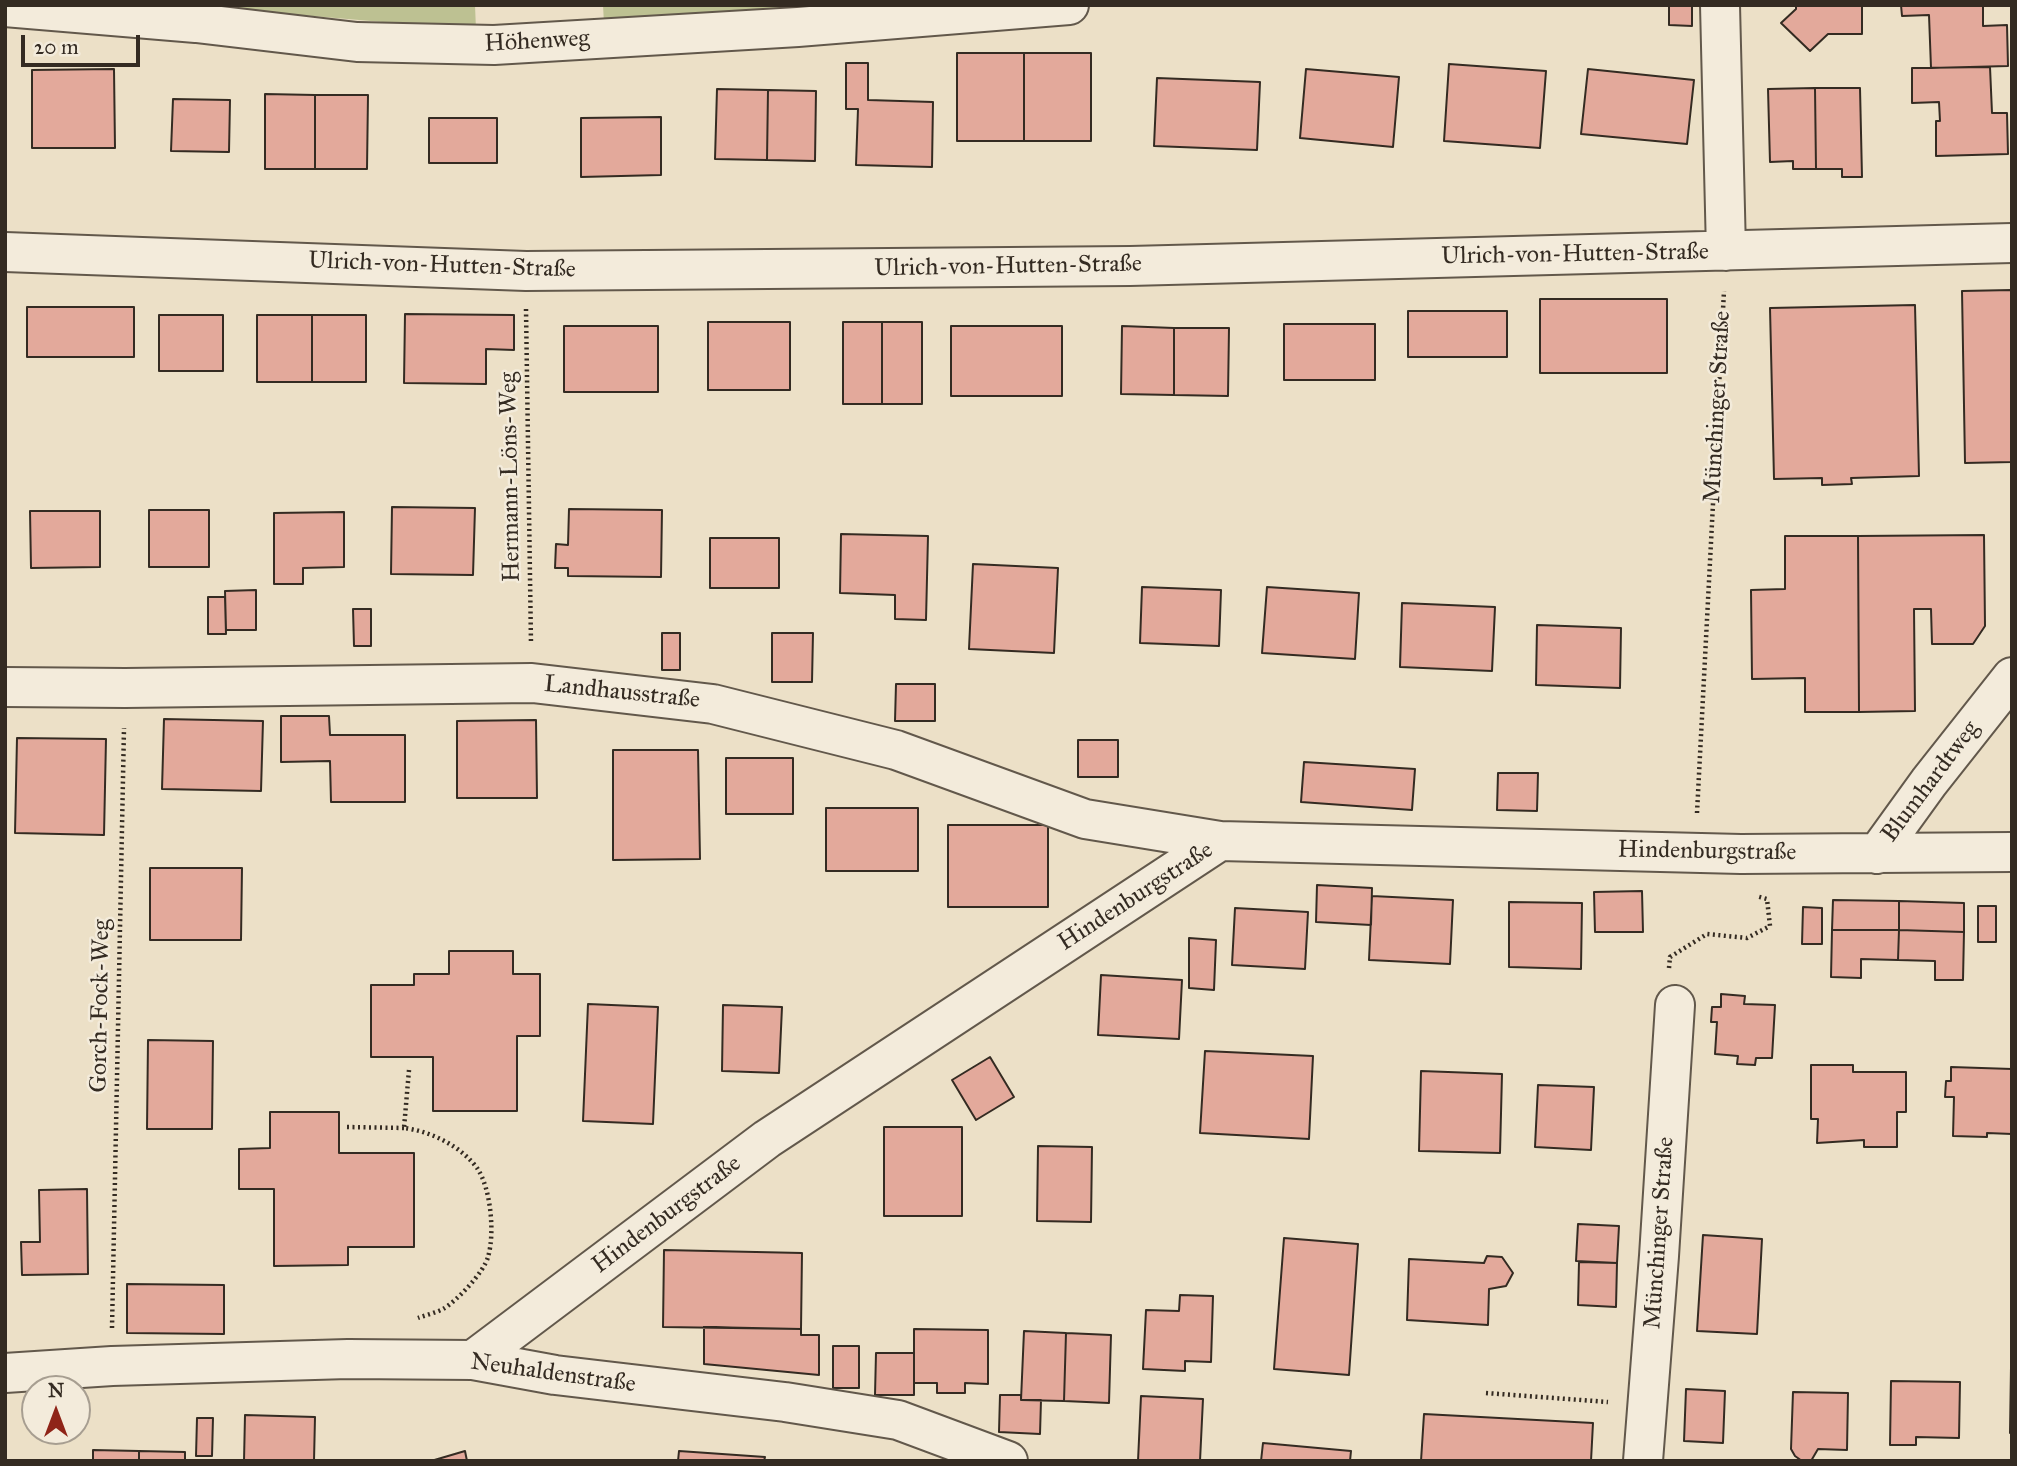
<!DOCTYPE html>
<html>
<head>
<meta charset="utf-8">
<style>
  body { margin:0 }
  #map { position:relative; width:2017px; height:1466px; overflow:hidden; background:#ece0c7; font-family:"IM FELL Great Primer",serif }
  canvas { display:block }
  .frame { position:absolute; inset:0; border:7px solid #342b22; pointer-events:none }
  .north { position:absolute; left:21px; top:1375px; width:70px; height:70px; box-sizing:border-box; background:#f3ebdb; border:2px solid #a79e91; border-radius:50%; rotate:0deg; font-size:19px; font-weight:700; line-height:28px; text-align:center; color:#342b22 }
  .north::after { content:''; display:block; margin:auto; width:24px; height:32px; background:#8f2418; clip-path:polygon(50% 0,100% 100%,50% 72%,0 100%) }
  .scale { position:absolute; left:21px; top:35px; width:119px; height:32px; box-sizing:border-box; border:4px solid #342b22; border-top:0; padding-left:9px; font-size:21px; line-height:24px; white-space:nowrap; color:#342b22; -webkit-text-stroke:5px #f3ebdb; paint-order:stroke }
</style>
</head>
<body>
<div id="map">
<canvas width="2017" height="1466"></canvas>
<div class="frame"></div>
<div class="north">N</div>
<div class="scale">20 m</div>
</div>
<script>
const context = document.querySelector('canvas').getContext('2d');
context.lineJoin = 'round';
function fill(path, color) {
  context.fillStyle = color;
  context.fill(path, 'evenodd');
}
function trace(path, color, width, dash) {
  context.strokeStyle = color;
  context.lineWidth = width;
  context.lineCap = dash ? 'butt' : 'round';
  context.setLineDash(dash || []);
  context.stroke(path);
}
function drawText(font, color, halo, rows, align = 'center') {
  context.font = font + ' "IM FELL Great Primer",serif';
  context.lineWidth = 5;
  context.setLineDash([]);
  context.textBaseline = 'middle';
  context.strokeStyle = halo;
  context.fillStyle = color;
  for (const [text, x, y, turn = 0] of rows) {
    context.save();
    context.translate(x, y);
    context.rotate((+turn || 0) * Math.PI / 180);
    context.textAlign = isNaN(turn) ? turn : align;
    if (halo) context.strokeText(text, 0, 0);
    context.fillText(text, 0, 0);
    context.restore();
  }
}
fill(new Path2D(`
  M184,5H475L476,30Z
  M603,5H861L604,24Z`), '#bdc192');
const building = new Path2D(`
  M1669,5H1692V26L1669,25Z
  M1796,5H1862V34H1828L1810,51L1781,23L1796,9Z
  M1901,5H1983V26L2007,25L2008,66L1931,68L1929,15L1902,16Z
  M957,53H1024V141H957Z
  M1024,53H1091V141H1024Z
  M846,63H868V100L933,102L932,167L856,165L858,109H846Z
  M1449,64L1546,71L1540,148L1444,141Z
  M1990,67L1992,113H2007L2008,154L1936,156V121H1940L1939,102L1912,103V68Z
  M114,69L115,148H32V70Z
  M1306,69L1399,77L1393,147L1300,138Z
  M1588,69L1694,80L1687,144L1581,134Z
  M1157,78L1260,82L1257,150L1154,146Z
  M1815,88H1860L1862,177H1842V169H1816Z
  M1815,88L1816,169H1793V161L1770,162L1768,89Z
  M717,89L768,90L767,160L715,159Z
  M768,90L816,91L815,161L767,160Z
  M265,94L315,95V169H265Z
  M315,95H368L367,169H315Z
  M173,99L230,100L229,152L171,151Z
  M661,117V175L581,177V118Z
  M429,118H497V163H429Z
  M2012,290V462L1965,463L1962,291Z
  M1540,299H1667V373H1540Z
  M1915,305L1919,476L1851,478L1852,484L1822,485V478L1774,479L1770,308Z
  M27,307H134V357H27Z
  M1408,311H1507V357H1408Z
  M405,314L514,315V350L486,349V384L404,383Z
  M159,315H223V371H159Z
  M257,315H312V382H257Z
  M312,315H366V382H312Z
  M708,322H790V390H708Z
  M843,322H882V404H843Z
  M882,322H922V404H882Z
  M1284,324H1375V380H1284Z
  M564,326H658V392H564Z
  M951,326H1062V396H951Z
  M1122,326L1174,328V395L1121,394Z
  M1174,328H1229L1228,396L1174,395Z
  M392,507L475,508L473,575L391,574Z
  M569,509L662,510L661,577L568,576V568H555L556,544L568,545Z
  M149,510H209V567H149Z
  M30,511H100V567L31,568Z
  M344,512V567L303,568V584H274V513Z
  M841,534L928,536L926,620L895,619V595L840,593Z
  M1984,535L1985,626L1973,644H1932L1931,609H1914L1915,711L1859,712L1858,536Z
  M1785,536H1858L1859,712H1805V678L1752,679L1751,590L1785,589Z
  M710,538H779V588H710Z
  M973,564L1058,568L1054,653L969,649Z
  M1142,587L1221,590L1219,646L1140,643Z
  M1267,587L1359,593L1355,659L1262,653Z
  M256,590V630H226L225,591Z
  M208,597H225L226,634H208Z
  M1402,603L1495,607L1492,671L1400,667Z
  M353,609H371V646H354Z
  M1537,625L1621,628L1620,688L1536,685Z
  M662,633H680V670H662Z
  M772,633H813L812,682H772Z
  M896,684H935V721H895Z
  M281,716H329L330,735H405V802H331L330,761L281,762Z
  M164,719L263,721L261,791L162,789Z
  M536,720L537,798H457V721Z
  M17,738L106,739L104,835L15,833Z
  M1078,740H1118V777H1078Z
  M613,750H698L700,859L613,860Z
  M726,758H793V814H726Z
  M1304,762L1415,769L1412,810L1301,802Z
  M1498,773H1538L1537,811L1497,810Z
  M826,808H918V871H826Z
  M948,825H1048V907H948Z
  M150,868H242L241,940H150Z
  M1317,885L1372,888L1371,925L1316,922Z
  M1642,891L1643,932H1595L1594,892Z
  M1372,896L1453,900L1450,964L1369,960Z
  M1833,900L1899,901V930H1832Z
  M1899,901L1964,903V932L1899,930Z
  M1509,902L1582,903L1581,969L1509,967Z
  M1978,906H1996V942H1978Z
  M1803,907L1822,908V944H1802Z
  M1235,908L1308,912L1305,969L1232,965Z
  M1832,930H1899L1898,960L1861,959V978L1831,977Z
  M1899,930L1964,932L1963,980H1935V961L1898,960Z
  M1189,938L1216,940L1214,990L1189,988Z
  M449,951H513V974H540V1036H517V1111H433V1057H371V985H414V974H449Z
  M1101,975L1182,980L1179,1039L1098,1035Z
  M1721,994L1745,996L1744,1004L1775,1005L1772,1058H1756L1755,1065L1737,1064L1738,1056L1715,1054L1717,1022H1711L1712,1007H1721Z
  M588,1004L658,1007L653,1124L583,1121Z
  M723,1005L782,1007L779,1073L722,1071Z
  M148,1040L213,1041L212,1129H147Z
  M1205,1051L1313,1056L1309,1139L1200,1133Z
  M990,1057L1014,1097L976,1120L952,1080Z
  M1811,1065H1853V1072H1906V1112H1897V1147H1864V1140L1817,1143L1818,1119H1811Z
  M1951,1067L2012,1069V1134L1987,1133V1137L1953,1136L1954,1097H1945L1946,1081H1951Z
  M1421,1071L1502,1074L1500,1153L1419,1151Z
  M1538,1085L1594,1087L1591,1150L1535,1147Z
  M270,1112H339V1153H414V1247H348V1265L274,1266V1189H239V1149L270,1148Z
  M884,1127H962V1216H884Z
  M1038,1146L1092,1147L1091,1222L1037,1221Z
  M87,1189L88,1274L22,1275L21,1242H40L39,1190Z
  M1578,1224L1619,1226L1617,1263L1576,1261Z
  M1703,1235L1762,1239L1757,1334L1697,1331Z
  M1284,1238L1358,1244L1349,1375L1274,1369Z
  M664,1250L802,1253L801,1329L663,1327Z
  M1487,1256L1502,1257L1513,1273L1506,1286L1489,1289L1488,1325L1407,1320L1409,1259L1484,1263Z
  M1579,1262L1617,1263L1616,1307L1578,1305Z
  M127,1284L224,1285V1334L127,1333Z
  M1180,1295L1213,1296L1211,1362L1185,1361V1371L1143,1369L1146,1310L1179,1311Z
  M704,1327L801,1329V1335H819V1375L704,1364Z
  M914,1329L988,1330V1384L965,1383V1393H937V1383H914Z
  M1024,1331L1066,1333L1064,1401L1021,1400Z
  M1066,1333L1111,1335L1109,1403L1064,1401Z
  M833,1346H859V1388H833Z
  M876,1353H914V1395H875Z
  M2011,1367H2012V1433H2010Z
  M1891,1381L1960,1382L1959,1438L1916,1437V1445H1890Z
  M1686,1389L1725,1391L1723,1443L1684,1441Z
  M1793,1392L1848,1393L1847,1450L1818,1449L1811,1461H1802L1795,1456L1791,1449Z
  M1000,1395H1021V1400H1041L1040,1434L999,1432Z
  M1141,1396L1203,1399L1200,1461H1138Z
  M1424,1414L1593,1423L1591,1461H1421Z
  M245,1415L315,1417L314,1461H244Z
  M197,1418H213L212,1456H196Z
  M1263,1443L1351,1451L1350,1461H1261Z
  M93,1450L139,1451V1461H93Z
  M139,1451L185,1452V1461H139Z
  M465,1451L467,1461H431Z
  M679,1451L765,1457L764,1461H678Z`);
fill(building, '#e3a99b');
trace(building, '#342b22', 2);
const street = new Path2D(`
  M1720,5L1726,251
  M5,7L196,23L357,42L494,45L798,27L1069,5
  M5,252L526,271L1130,266L2012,243
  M5,687L125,688L532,683L713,704L896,750L1085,819L1220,841L1741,854L2012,852
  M1877,854L1929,782L2012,677
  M473,1360L767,1139L1220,841
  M5,1373L112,1366L348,1359L473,1360L555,1375L785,1402L898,1420L1008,1461
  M1643,1461L1659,1256L1675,1005`);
trace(street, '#62584b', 42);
trace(new Path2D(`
  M526,309L531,644
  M1697,813L1724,291
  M1669,968L1670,957L1707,934L1747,938L1770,926L1767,899L1756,896
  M409,1070L404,1128C430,1131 461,1146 477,1168C491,1188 495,1234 488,1257C484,1272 457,1301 443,1309C435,1313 426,1315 418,1318
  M347,1127L404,1128
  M112,1328L124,728
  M1486,1393L1608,1402`), '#342b22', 4.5, [2, 3.5]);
trace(street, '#f3ebdb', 38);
drawText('24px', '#342b22', '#f3ebdb', [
  ["Höhenweg",537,42,-3],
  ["Ulrich-von-Hutten-Straße",1575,255,-1],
  ["Ulrich-von-Hutten-Straße",442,266,2],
  ["Ulrich-von-Hutten-Straße",1008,267,-1],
  ["Münchinger Straße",1718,407,-87],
  ["Hermann-Löns-Weg",511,477,-91],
  ["Landhausstraße",622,693,6],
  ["Blumhardtweg",1931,782,-53],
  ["Hindenburgstraße",1707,852,1],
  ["Hindenburgstraße",1136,897,-33],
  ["Gorch-Fock-Weg",101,1006,-89],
  ["Hindenburgstraße",667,1215,-37],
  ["Münchinger Straße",1660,1233,-86],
  ["Neuhaldenstraße",553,1374,8]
]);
</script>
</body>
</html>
